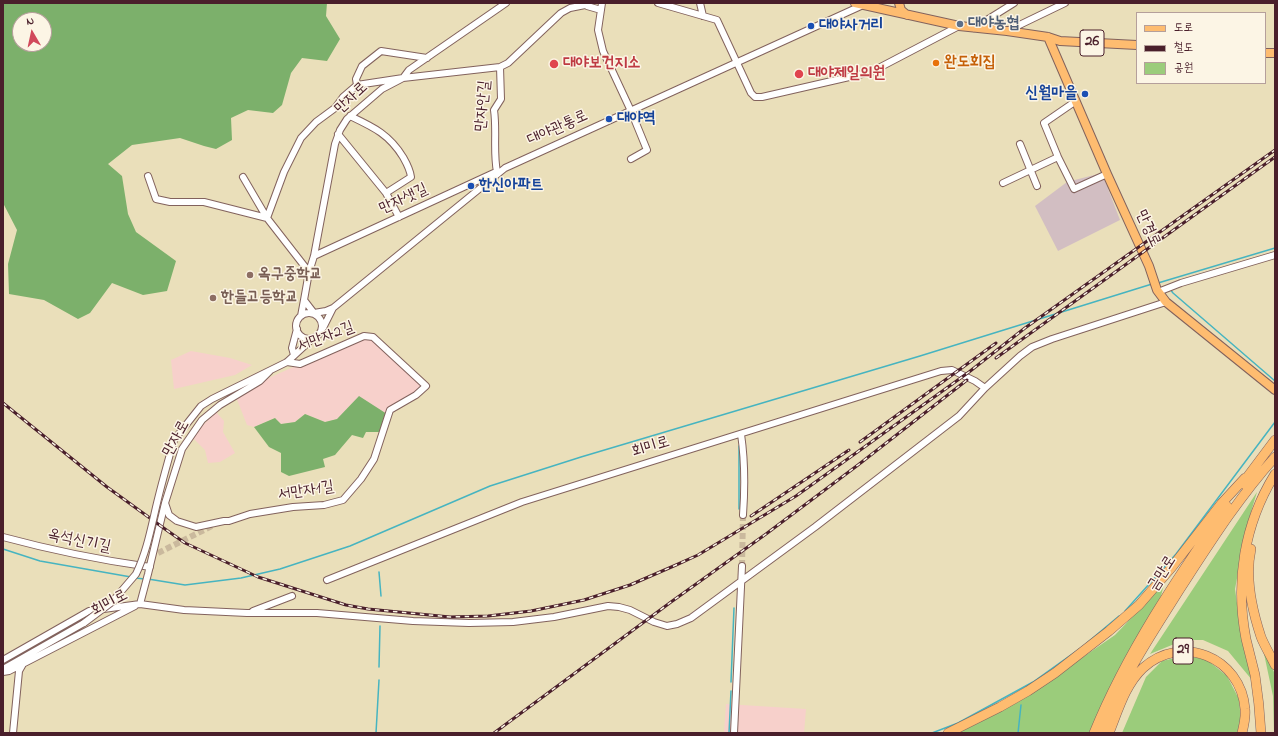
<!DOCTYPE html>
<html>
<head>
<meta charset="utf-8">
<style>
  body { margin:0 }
  #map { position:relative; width:1278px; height:736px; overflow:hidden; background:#eadfba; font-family:"Indie Flower","Poor Story",sans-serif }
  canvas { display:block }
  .frame { position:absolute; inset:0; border:4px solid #4a1f2b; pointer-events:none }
  .legend { position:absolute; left:1136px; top:12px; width:130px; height:72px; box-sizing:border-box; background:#fcf5e5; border:1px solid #b59f9b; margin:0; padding:5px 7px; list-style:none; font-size:12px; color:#4a1f2b }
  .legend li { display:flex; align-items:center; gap:8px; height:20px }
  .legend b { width:20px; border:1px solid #b59f9b }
  .north { position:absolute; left:12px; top:12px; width:40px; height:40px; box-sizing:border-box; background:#fcf5e5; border:1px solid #b59f9b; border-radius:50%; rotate:351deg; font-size:11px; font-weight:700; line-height:16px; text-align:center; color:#4a1f2b }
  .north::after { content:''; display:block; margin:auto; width:14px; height:18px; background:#d1495b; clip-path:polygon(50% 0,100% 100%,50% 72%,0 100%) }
</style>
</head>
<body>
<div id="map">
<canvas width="1278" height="736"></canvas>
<div class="frame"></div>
<ul class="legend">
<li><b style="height:5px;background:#febc70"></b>도로</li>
<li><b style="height:5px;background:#4a1f2b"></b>철도</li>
<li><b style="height:11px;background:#9bcc7b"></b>공원</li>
</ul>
<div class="north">N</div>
</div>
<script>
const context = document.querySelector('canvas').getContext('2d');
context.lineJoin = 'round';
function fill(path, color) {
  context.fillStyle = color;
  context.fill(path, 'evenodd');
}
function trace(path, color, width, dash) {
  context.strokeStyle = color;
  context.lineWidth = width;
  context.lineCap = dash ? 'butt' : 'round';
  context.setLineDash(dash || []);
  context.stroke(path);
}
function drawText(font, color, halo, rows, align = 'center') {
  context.font = font + ' "Indie Flower","Poor Story",sans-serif';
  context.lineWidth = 3;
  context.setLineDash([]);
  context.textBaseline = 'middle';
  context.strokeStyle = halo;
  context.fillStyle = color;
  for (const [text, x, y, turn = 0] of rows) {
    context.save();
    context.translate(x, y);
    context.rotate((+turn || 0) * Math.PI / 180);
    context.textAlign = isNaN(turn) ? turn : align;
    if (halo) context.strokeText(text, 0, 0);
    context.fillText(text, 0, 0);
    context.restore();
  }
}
fill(new Path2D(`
  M371,339L426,386L387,414L352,403L338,419L325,422L305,414L295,422L281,424L275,418L254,427L247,425L236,397L271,377L291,368L328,355L363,340Z
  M191,351L230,358L252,365L235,375L174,389L171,360Z
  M216,412L224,421L223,432L235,453L220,462L208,463L205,450L193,438L204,424Z
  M726,704L806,709L804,733H724Z`), '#f7d0cb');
fill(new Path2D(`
  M1102,173L1120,220L1058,251L1035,206L1067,182Z`), '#d2bec2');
fill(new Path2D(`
  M1257,492L1247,525L1235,589L1242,639L1252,680L1228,651L1203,640H1184L1150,654Z
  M1164,584L1161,596L1090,733H954L1018,702L1115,635Z
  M1263,649L1275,674V733H1274L1273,696Z
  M1184,656L1206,659L1227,676L1239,699L1241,722L1237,733H1122L1146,677L1162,661Z`), '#9bcc7b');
fill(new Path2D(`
  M3,3H327L326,16L340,39L327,61L302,58L291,73L282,105L273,113L248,110L231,118L232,140L216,149L204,146L180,138L132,145L108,164L122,176L128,214L136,232L176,261L167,291L143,295L112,283L90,313L78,319L44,300L9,294L8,264L17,230L3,203ZM20,20H44V44H20Z
  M359,396L387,414L379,432H366L363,438L352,435L335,455L323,459L325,467L289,476L281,472V453L269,447L254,427L275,418L281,424L295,422L305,414L325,422L337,419Z`), '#7cb06b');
trace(new Path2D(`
  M1158,283L1275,248
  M1170,289L1173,293L1275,381
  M739,509V446
  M3,549L40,561L131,577
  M379,572L381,596
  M136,578L144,579
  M148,579L185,585L241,578L280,569L350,546L490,486L581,457L920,356L1152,284
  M1125,611L1176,554L1275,422
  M379,667L380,626
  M731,682L734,608
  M376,733L379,680
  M729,733L731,691
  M932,733L958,723L1033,682L1082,647L1119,616
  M1018,733L1021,705`), '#46b4c0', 1.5);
trace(new Path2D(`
  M158,553L212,526
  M742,566L743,515`), '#cab99d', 6, [6, 3]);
const minor = new Path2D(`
  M584,3L587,6L601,10
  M602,3L598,30L603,51L631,111L647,150L631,159
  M658,3L717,20L751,93L755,97H762L871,72L959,26
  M700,3L703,16
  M974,28L1014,3
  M1007,31L1065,3
  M357,85L356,79L362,66L381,51L427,58
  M1076,101L1044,123L1058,157L1074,189L1107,174
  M350,116C373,127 389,134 403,157C407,164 410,169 411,177L386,193
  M338,134L386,193L399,217
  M1020,144L1037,186
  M497,172C493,151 497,131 494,110L501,99L500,67
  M148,176L156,199L170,202H204L267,218L284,172L301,138L316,122L335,108L343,97L357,85L403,78L500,67L508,63L561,13L570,8L585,5
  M243,177L267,218L309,272
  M1003,183L1058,157
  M314,256L496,172
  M1158,292L1181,283L1275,255
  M304,300L309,272L314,256L335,144L340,130L347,119L382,89L403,78L409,70L506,3
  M333,308L505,168L863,5
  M296 326a13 13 0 1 1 26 0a13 13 0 1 1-26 0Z
  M301,316L304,300L314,313L326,311L333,308L323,328
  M294,355L292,348L297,329
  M741,434C745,461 745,487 743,515
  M174,440L201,406L212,399L287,362L313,338
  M165,503L169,515L177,521L196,527L224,521H229L250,514L293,507L324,505L343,500L361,479L374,459L390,410L416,395L426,386L373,337L364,336L300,364L287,362
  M3,537C51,550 100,560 150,567
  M327,580L522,502L941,371L952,370L975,381L985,388
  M140,604L148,574L165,503L182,449L202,420L220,405L260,381L270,371
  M253,611L292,596
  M3,660L89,611L140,604L184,610L247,613H317L413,621L469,623L513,622L554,617L608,606L619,607L630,610L654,622L667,626L677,624L691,618L815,527L959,416L985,388L1020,356L1032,347L1052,339L1166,302
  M3,669L84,623
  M3,672L9,671L135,606
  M13,733L19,671L23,664
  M734,733L742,566`);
const major = new Path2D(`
  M855,3L959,26L1007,31L1048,37L1060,41L1137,45
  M899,3L901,10L907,15
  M1048,37L1107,174L1149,266L1157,290L1166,302L1275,390
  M1265,53H1275`);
const highway = new Path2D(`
  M1242,484L1275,440
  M1251,549C1245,577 1252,610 1261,637C1265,647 1271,656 1275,665
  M948,733L1000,707L1028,691L1055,673L1109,631L1139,605L1172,567L1221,504L1245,478
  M1094,733C1127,652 1177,578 1227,506
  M1102,733C1119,682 1150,637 1178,592C1208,546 1238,498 1275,457
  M1109,733C1118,711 1125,685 1143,668C1181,633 1241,657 1245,709C1246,717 1244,725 1242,733
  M1261,733C1260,713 1258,694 1255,675C1252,663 1249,651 1246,639C1235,582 1244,524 1275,474`);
trace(minor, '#82625d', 8);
trace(major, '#82625d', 10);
trace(highway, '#82625d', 10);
trace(minor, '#fff', 6);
trace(major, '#febc70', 8);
trace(highway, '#febc70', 9);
const rail = new Path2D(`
  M996,358L1275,157
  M3,403L107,487L165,529L185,543L258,577L346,605L368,609L450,617L488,616L531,611L584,600L630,585L676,565L698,555L796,496L969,372L1025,328L1275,150
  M860,442L996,343
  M751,516L849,450
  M494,733L671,602L766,534L858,465L967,380`);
trace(rail, '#4a1f2b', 3);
trace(rail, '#fcf5e5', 1.5, [4.5]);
const minorBridge = new Path2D(`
  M84,623L112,602L136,574C147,551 151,528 157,503C162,482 168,461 174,440`);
trace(minorBridge, '#82625d', 8, []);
trace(minorBridge, '#fff', 6);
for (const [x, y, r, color] of [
  [960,24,4,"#5c6f8a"],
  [811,26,4,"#1a4fb4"],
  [936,63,4,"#e8710a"],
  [554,64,5,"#e0444e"],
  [799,74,5,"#e0444e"],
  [1085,94,4,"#1a4fb4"],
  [609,119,4,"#1a4fb4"],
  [471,186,4,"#1a4fb4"],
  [250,275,4,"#8d6e63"],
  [213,298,4,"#8d6e63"]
]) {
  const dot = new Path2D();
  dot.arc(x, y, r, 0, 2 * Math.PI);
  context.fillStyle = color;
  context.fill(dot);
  trace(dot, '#fcf5e5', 1.5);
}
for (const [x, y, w] of [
  [1092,43,24],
  [1183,651,20]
]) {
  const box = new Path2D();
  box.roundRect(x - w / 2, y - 13, w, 26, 3);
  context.fillStyle = '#fcf5e5';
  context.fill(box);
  trace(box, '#4a1f2b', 1);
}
drawText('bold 15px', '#4a1f2b', null, [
  ["26",1092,43],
  ["29",1183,651]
]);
drawText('bold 16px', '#4e5e75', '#fcf5e5', [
  ["대야농협",968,24]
], 'left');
drawText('bold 16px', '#164399', '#fcf5e5', [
  ["대야사거리",819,26],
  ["신월마을",1077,94,"right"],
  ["대야역",617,119],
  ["한신아파트",479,186]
], 'left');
drawText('bold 16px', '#c56008', '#fcf5e5', [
  ["완도회집",944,63]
], 'left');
drawText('bold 16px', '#be3a42', '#fcf5e5', [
  ["대야보건지소",563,64],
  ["대야제일의원",808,74]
], 'left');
drawText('16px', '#4a1f2b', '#fcf5e5', [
  ["만자로",352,99,-43],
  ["만자안길",484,106,-85],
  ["대야관통로",558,129,-24],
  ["만자샛길",404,200,-25],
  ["만경로",1147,229,65],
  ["서만자2길",326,338,-21],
  ["만자로",177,439,-61],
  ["회미로",651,448,-17],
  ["서만자1길",306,492,-9],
  ["옥석신기길",79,542,12],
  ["금만로",1163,574,-58],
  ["회미로",110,604,-28]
]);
drawText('bold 16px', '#785e54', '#fcf5e5', [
  ["옥구중학교",258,275],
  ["한들고등학교",221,298]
], 'left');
</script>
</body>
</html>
